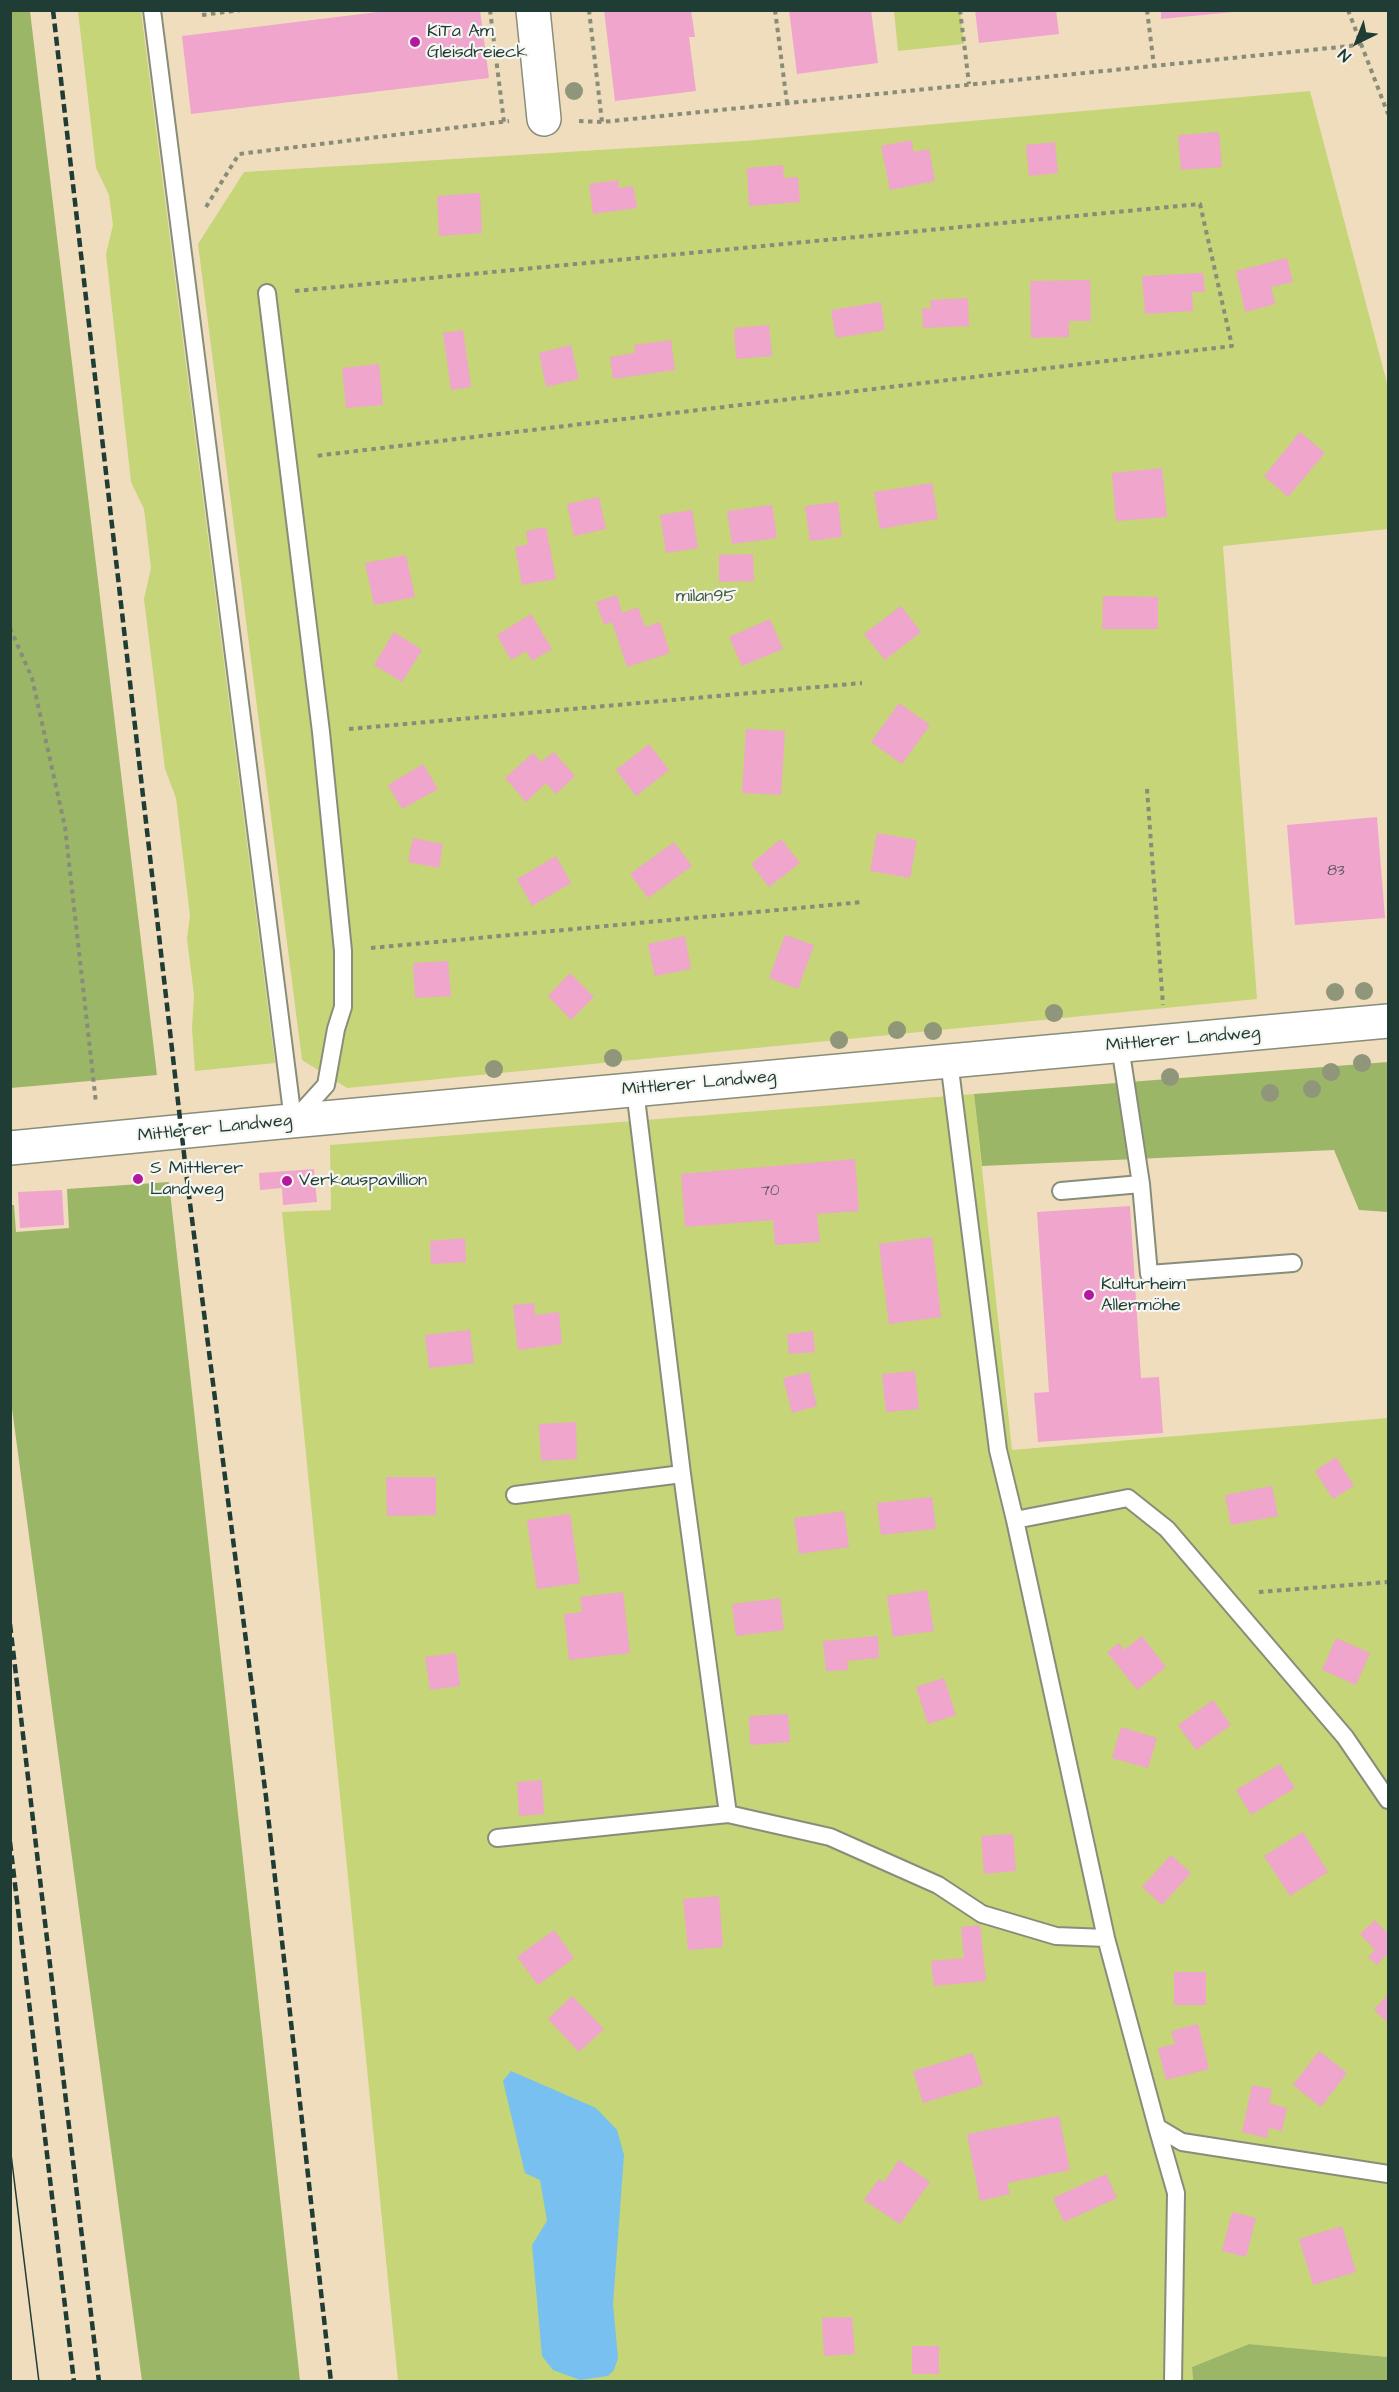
<!DOCTYPE html>
<html>
<head>
<meta charset="utf-8">
<style>
  body { margin:0 }
  #map { position:relative; width:1399px; height:2392px; overflow:hidden; background:#f0ddbe; font-family:"Architects Daughter",sans-serif }
  canvas { display:block }
  .frame { position:absolute; inset:0; border:12px solid #1f3d34; pointer-events:none }
  .north { position:absolute; left:1327px; top:12px; width:60px; height:60px; -webkit-text-stroke:4px #f6f6f2; paint-order:stroke; rotate:223deg; font-size:16px; font-weight:700; line-height:24px; text-align:center; color:#1f3d34 }
  .north::after { content:''; display:block; margin:auto; width:21px; height:27px; background:#1f3d34; clip-path:polygon(50% 0,100% 100%,50% 72%,0 100%) }
</style>
</head>
<body>
<div id="map">
<canvas width="1399" height="2392"></canvas>
<div class="frame"></div>
<div class="north">N</div>
</div>
<script>
const context = document.querySelector('canvas').getContext('2d');
context.lineJoin = 'round';
function fill(path, color) {
  context.fillStyle = color;
  context.fill(path, 'evenodd');
}
function trace(path, color, width, dash) {
  context.strokeStyle = color;
  context.lineWidth = width;
  context.lineCap = dash ? 'butt' : 'round';
  context.setLineDash(dash || []);
  context.stroke(path);
}
function drawText(font, color, halo, rows, align = 'center') {
  context.font = font + ' "Architects Daughter",sans-serif';
  context.lineWidth = 4.5;
  context.setLineDash([]);
  context.textBaseline = 'middle';
  context.strokeStyle = halo;
  context.fillStyle = color;
  for (const [text, x, y, turn = 0] of rows) {
    context.save();
    context.translate(x, y);
    context.rotate((+turn || 0) * Math.PI / 180);
    context.textAlign = isNaN(turn) ? turn : align;
    if (halo) context.strokeText(text, 0, 0);
    context.fillText(text, 0, 0);
    context.restore();
  }
}
fill(new Path2D(`
  M78,11H141L275,1063L195,1071L192,1028L194,995L187,938L190,916L176,798L165,769L144,599L151,568L144,509L131,482L106,254L113,225L109,195L96,168Z
  M894,11H960L964,44L898,51Z
  M1310,91L1388,387V529L1223,546L1257,999L347,1088L302,1060L198,244L244,172L744,141Z
  M974,1094L1012,1450L1388,1418V2357L1249,2344L1192,2367L1193,2382L398,2381L282,1212L331,1210L330,1145Z`), '#c5d577');
fill(new Path2D(`
  M30,11L157,1075L11,1088L10,11Z
  M1388,1062V1212L1359,1210L1334,1150L982,1166L974,1094Z
  M169,1182L300,2381H142L11,1401V1205H14L16,1232L69,1228L67,1189Z
  M1249,2344L1388,2357V2381H1193L1192,2367Z`), '#9cb668');
fill(new Path2D(`
  M511,2071L596,2108L617,2130L624,2155L613,2304L618,2358L614,2370L608,2376L580,2380L553,2370L542,2356L532,2245L547,2221L540,2180L525,2173L503,2081Z`), '#77c0ef');
fill(new Path2D(`
  M394,10H480L489,78L191,114L182,36Z
  M604,10H691L695,37H689L696,91L615,101Z
  M789,10H871L878,63L797,74Z
  M975,10H1056L1059,34L979,43Z
  M1161,10H1234V12L1161,19Z
  M1219,132L1222,167L1181,170L1178,135Z
  M911,140L914,152L929,149L935,181L890,190L881,146Z
  M1055,142L1058,173L1029,176L1026,145Z
  M783,165L784,178L798,177L800,202L749,206L747,168Z
  M619,180L618,188L633,186L637,208L593,214L589,184Z
  M480,193L482,233L439,236L437,196Z
  M1287,258L1293,282L1271,287L1275,304L1245,312L1236,271Z
  M1203,273L1205,292H1192L1193,311L1145,314L1142,276Z
  M1090,280L1091,321H1069V337L1031,338L1030,281Z
  M968,298L969,326L923,328L922,308L931,309L930,300Z
  M881,302L885,330L836,338L831,310Z
  M769,325L772,356L736,359L734,328Z
  M463,330L471,387L451,390L443,333Z
  M671,340L675,370L613,379L610,357L635,353L634,345Z
  M571,345L579,379L546,387L539,353Z
  M379,364L383,405L346,408L342,368Z
  M1300,432L1325,453L1288,497L1264,476Z
  M1162,468L1167,517L1116,521L1112,473Z
  M932,483L938,519L880,529L874,492Z
  M599,497L606,529L574,536L567,504Z
  M838,502L842,537L810,541L805,506Z
  M772,505L777,538L732,544L727,511Z
  M692,510L698,548L666,553L660,515Z
  M546,527L556,579L522,585L515,547L528,544L526,531Z
  M753,554L754,581L719,582V555Z
  M406,555L415,597L374,605L365,563Z
  M617,595L622,613L638,607L645,627L660,622L670,653L627,667L612,622L604,625L596,602Z
  M1103,596L1158,597V629H1102Z
  M901,606L921,632L885,660L864,634Z
  M531,614L552,649L532,661L526,651L511,660L497,635Z
  M770,619L783,649L742,666L729,637Z
  M394,632L422,650L402,682L374,665Z
  M899,703L930,725L902,764L871,742Z
  M746,729L785,731L781,795L742,793Z
  M649,744L669,770L636,796L616,770Z
  M554,752L575,776L556,794L546,783L526,802L505,778L533,753L541,762Z
  M423,764L438,789L402,809L388,785Z
  M1377,817L1385,918L1295,925L1287,825Z
  M877,833L917,840L910,878L870,871Z
  M413,838L443,844L439,868L408,862Z
  M781,839L800,863L769,887L751,864Z
  M674,842L692,866L648,898L630,874Z
  M556,856L571,883L532,906L517,879Z
  M785,935L814,945L798,989L769,978Z
  M685,936L691,969L655,976L648,944Z
  M448,961L451,996L415,998L413,963Z
  M570,973L594,997L571,1020L548,996Z
  M855,1159L859,1211L817,1214L820,1242L775,1245L773,1220L685,1227L681,1174Z
  M314,1169L317,1202L283,1205L282,1188L260,1190L259,1173Z
  M62,1190L64,1225L20,1228L18,1192Z
  M1130,1206L1141,1378L1159,1377L1163,1433L1038,1442L1034,1393L1049,1392L1037,1212Z
  M932,1237L941,1317L889,1324L879,1244Z
  M465,1238L466,1262L431,1264L430,1241Z
  M534,1303L535,1315L559,1312L562,1344L518,1350L513,1305Z
  M470,1330L474,1363L429,1368L425,1335Z
  M813,1331L815,1352L789,1354L787,1334Z
  M915,1371L919,1409L886,1412L882,1374Z
  M809,1372L817,1406L792,1413L783,1378Z
  M576,1422L577,1459L541,1461L539,1424Z
  M1336,1457L1354,1486L1333,1499L1315,1471Z
  M386,1477H436V1515L387,1516Z
  M1272,1486L1278,1516L1231,1525L1225,1495Z
  M932,1497L936,1529L881,1535L877,1503Z
  M844,1511L849,1547L799,1554L794,1518Z
  M570,1514L580,1583L537,1589L527,1520Z
  M927,1590L934,1631L893,1637L887,1596Z
  M623,1592L630,1653L569,1660L564,1614L582,1612L580,1597Z
  M780,1598L784,1630L736,1636L732,1604Z
  M878,1636L879,1658L847,1661L848,1670L826,1671L823,1641Z
  M1142,1636L1166,1667L1137,1690L1107,1652L1119,1643L1124,1650Z
  M1336,1638L1370,1653L1356,1685L1322,1670Z
  M456,1653L460,1686L430,1690L425,1657Z
  M944,1678L956,1715L928,1724L916,1687Z
  M1213,1700L1231,1725L1196,1750L1178,1725Z
  M788,1714L790,1742L750,1745L749,1716Z
  M1121,1727L1157,1738L1148,1768L1112,1758Z
  M1280,1764L1295,1788L1251,1815L1236,1790Z
  M542,1780L544,1814L519,1816L517,1782Z
  M1303,1832L1328,1872L1290,1896L1264,1856Z
  M1013,1834L1016,1871L984,1874L981,1836Z
  M1171,1855L1191,1873L1162,1905L1142,1887Z
  M719,1896L723,1947L688,1950L683,1899Z
  M1375,1920L1388,1934V1953L1377,1965L1368,1957L1375,1950L1360,1934Z
  M980,1925L986,1981L934,1986L931,1961L964,1958L961,1927Z
  M554,1930L574,1958L538,1985L517,1957Z
  M1174,1972H1206V2005H1174Z
  M1388,1994V2023L1374,2010Z
  M572,1996L604,2029L579,2052L548,2019Z
  M1198,2024L1209,2069L1166,2080L1158,2048L1175,2044L1171,2031Z
  M1319,2051L1347,2073L1321,2107L1293,2085Z
  M973,2053L983,2085L923,2103L913,2071Z
  M1252,2085L1272,2089L1269,2103L1287,2108L1282,2131L1269,2128L1267,2138L1242,2132Z
  M1059,2116L1070,2170L1007,2183L1010,2194L980,2201L967,2134Z
  M899,2160L930,2182L900,2224L864,2200L879,2179L884,2182Z
  M1106,2174L1117,2198L1064,2222L1053,2198Z
  M1232,2212L1256,2218L1246,2257L1222,2251Z
  M1342,2226L1356,2272L1313,2285L1299,2239Z
  M852,2317L855,2354L824,2356L822,2318Z
  M912,2346H939V2374H912Z`), '#efa5cc');
const lane = new Path2D(`
  M152,10L293,1120
  M267,293L321,732L343,951V1007L336,1029L326,1085L296,1118
  M949,1061L998,1450L1015,1520L1106,1938L1157,2127L1182,2142L1388,2174
  M635,1090L682,1474L728,1814L830,1837L938,1885L982,1914L1056,1936L1106,1938
  M1141,1184L1149,1274L1293,1263
  M1061,1191L1141,1184L1120,1046
  M515,1495L682,1474
  M1015,1520L1128,1498L1167,1529L1345,1737L1388,1800
  M497,1838L728,1814
  M1157,2127L1176,2193L1173,2382`);
const street = new Path2D(`
  M533,10L544,119
  M10,1148L280,1122L1388,1021`);
trace(lane, '#888d79', 20);
trace(street, '#888d79', 36);
trace(new Path2D(`
  M490,10L504,122
  M589,10L602,122
  M775,10L787,103
  M960,10L969,84
  M1147,10L1154,66
  M1348,10L1388,114
  M202,15L241,10
  M579,121L602,122L1350,46L1362,43
  M206,207L239,154L509,121
  M295,291L1200,204L1232,346L315,456
  M10,628L32,678L65,827L96,1103
  M349,729L862,683
  M1147,789L1163,1005
  M371,948L863,902
  M1259,1592L1388,1582`), '#888d79', 4, [4.5, 4.5]);
trace(lane, '#fff', 16);
trace(street, '#fff', 33);
trace(new Path2D(`
  M10,2146L39,2382`), '#1f3d34', 1.5);
trace(new Path2D(`
  M53,10L187,1180L266,1797L331,2382
  M10,1624L99,2382
  M10,1842L74,2382`), '#1f3d34', 4.5, [9, 4.5]);
context.fillStyle = '#8f9679';
for (const [x, y] of [
  [574,91],
  [1364,991],
  [1335,992],
  [1054,1013],
  [897,1030],
  [933,1031],
  [839,1040],
  [613,1058],
  [1362,1063],
  [494,1069],
  [1331,1072],
  [1170,1077],
  [1312,1089],
  [1270,1093]
]) {
  context.beginPath();
  context.arc(x, y, 9, 0, 2 * Math.PI);
  context.fill();
}
for (const [x, y, r, color] of [
  [415,42,6,"#b5179e"],
  [138,1179,6,"#b5179e"],
  [287,1181,6,"#b5179e"],
  [1089,1295,6,"#b5179e"]
]) {
  const dot = new Path2D();
  dot.arc(x, y, r, 0, 2 * Math.PI);
  context.fillStyle = color;
  context.fill(dot);
  trace(dot, '#f6f6f2', 2);
}
drawText('15px', '#53575a', null, [
  ["83",1336,872],
  ["70",770,1192]
]);
drawText('18px', '#1f3d34', '#f6f6f2', [
  ["KiTa Am",427,32],
  ["Gleisdreieck",427,53],
  ["S Mittlerer",150,1169],
  ["Landweg",150,1190],
  ["Verkauspavillion",299,1181],
  ["Kulturheim",1101,1285],
  ["Allermöhe",1101,1306]
], 'left');
drawText('18px', '#405b41', '#f6f6f2', [
  ["milan95",706,597]
]);
drawText('18px', '#1f3d34', '#f6f6f2', [
  ["Mittlerer Landweg",1183,1040,-5],
  ["Mittlerer Landweg",699,1084,-5],
  ["Mittlerer Landweg",215,1129,-6]
]);
</script>
</body>
</html>
